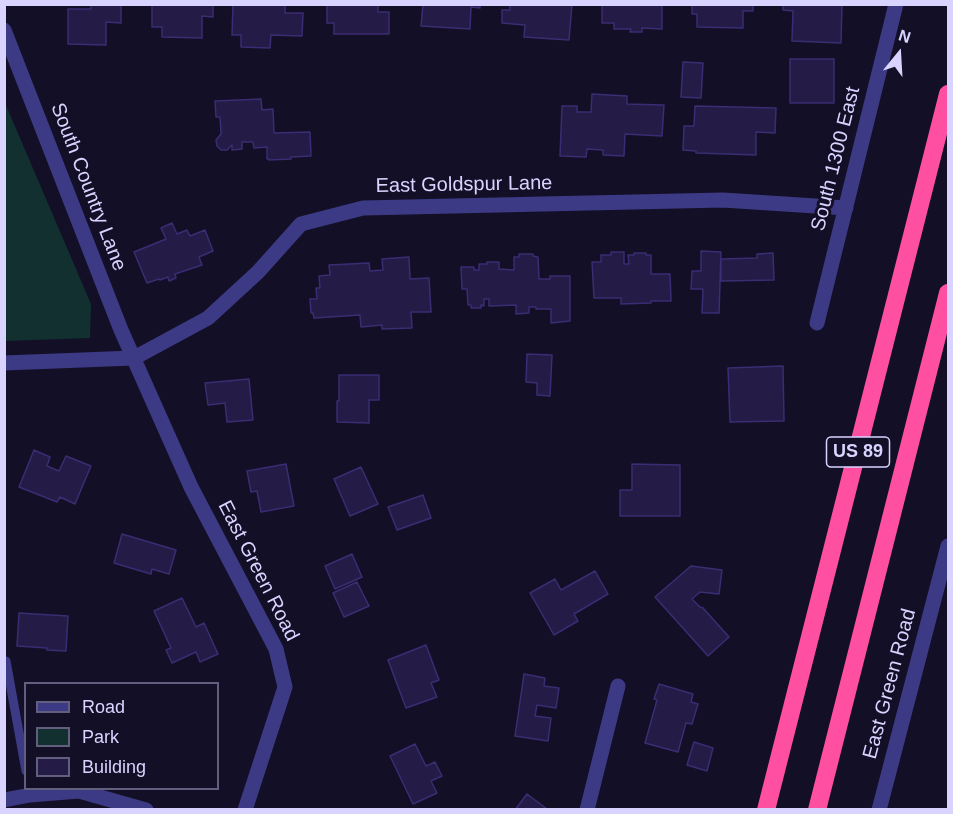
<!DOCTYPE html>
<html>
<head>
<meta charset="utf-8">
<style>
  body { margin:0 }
  #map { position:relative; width:953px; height:814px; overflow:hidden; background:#130f26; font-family:Arial,sans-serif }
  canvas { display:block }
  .frame { position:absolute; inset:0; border:6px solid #d9d4ff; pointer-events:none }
  .legend { position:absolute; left:24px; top:682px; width:195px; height:108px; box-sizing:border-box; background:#130f26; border:2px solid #625e7d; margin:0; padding:8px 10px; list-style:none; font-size:18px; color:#d9d4ff }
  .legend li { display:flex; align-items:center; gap:12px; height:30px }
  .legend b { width:30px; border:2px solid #625e7d }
  .north { position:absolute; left:869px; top:24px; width:60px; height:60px; -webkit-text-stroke:4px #130f26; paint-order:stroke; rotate:18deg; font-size:16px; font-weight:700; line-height:24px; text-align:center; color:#d9d4ff }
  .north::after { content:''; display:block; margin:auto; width:21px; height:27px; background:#d9d4ff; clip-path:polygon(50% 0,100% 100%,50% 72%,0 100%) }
</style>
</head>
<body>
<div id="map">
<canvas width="953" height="814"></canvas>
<div class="frame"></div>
<ul class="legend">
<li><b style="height:8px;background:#3d3a85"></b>Road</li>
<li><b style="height:16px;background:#12302f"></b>Park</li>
<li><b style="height:16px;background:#241b47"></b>Building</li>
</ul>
<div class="north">N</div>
</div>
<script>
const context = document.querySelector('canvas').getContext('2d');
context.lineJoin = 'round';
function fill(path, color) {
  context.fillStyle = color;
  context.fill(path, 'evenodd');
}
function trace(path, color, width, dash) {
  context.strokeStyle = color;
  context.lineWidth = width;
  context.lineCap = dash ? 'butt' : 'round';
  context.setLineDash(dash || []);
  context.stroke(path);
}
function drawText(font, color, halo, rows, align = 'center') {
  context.font = font + ' Arial,sans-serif';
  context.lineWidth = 6;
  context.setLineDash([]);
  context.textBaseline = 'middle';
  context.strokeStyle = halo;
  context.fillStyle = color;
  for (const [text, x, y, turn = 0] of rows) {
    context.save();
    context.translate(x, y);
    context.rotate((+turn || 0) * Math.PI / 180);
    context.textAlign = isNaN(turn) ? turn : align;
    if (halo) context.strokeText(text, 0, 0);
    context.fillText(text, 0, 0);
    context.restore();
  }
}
fill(new Path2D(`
  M5,103L91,304L90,338L5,341Z`), '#12302f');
const building = new Path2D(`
  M91,4H121V23L106,22V45L68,44V9H91Z
  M152,4H213V17L202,16V38L162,37V27H152Z
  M233,4H285V13H303L302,36L271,35L270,48L241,47V35H232Z
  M327,4H378V12H389V34H334V23H327Z
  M423,4H480V8L471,7L470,29L421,26Z
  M510,4H572L569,40L524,37L525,25L502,23V10H510Z
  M602,4H662V29L642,28V32H630L631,29H614V23H602Z
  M692,4H753V11H743V28L697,27V14H692Z
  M783,4H842L841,43L792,41L793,11L783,10Z
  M790,59H834V103H790Z
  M683,62L703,63L701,98L681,97Z
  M592,94L627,96V104L664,105L662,136L625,134L624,156L603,155V150L587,149L586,157L560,156L562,106H577V112H591Z
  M261,99L262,110L273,109L274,133L310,132L311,156L291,157V159L269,160V159H267V147L254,148L253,142H242V149L232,150V145L227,150H221L217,146L216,140L221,134L220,117H216L215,101Z
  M695,106L776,108L775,133L756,132V155L696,153V151L683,150L684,126H694Z
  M172,223L177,234L187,230L190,236L205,230L213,251L199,257L202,265L175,274L176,278L169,281L168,277L160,280L159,279L147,283L134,252L166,239L161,228Z
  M701,251L721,252L719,313H702L703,289H691L692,271H701Z
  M611,252H624V264H629L628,255H634V253H646V255H651V274H670L671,301H651V303L621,304V298H594L592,262H601V255H611Z
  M773,253L774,280L721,281V259L757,258V254Z
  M519,254H533V256L538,257L539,279H550V276H570V321L551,323V309H536V307H529V313L516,314V305L489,306V299H484V306L481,305V308H471V305H468L467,289H462L461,267H474V270H479V264H487V262H499V269L514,270V257H519Z
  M409,257L410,279L429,278L431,312H411L412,328L382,329V325L361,327L360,315L314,318L313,313H311L310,299H317L316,288H320L319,276L330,275L329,265L369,263L370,271L383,270L382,259Z
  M527,354L552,355L550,396L537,395V383L526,382Z
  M783,366L784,421L730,422L728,368Z
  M339,375H379V400H369V423L337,422V401H339Z
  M249,379L253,420L227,422L225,403L208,405L205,383Z
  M34,450L50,457L47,466L59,471L66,456L91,466L75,504L60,497L57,502L19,487Z
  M286,464L294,506L261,512L257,491L251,492L247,471Z
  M632,464L680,465V516H620V490H632Z
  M361,467L378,504L350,516L334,479Z
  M423,495L431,518L397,530L388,507Z
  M122,534L176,550L169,574L152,569L151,574L114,563Z
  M352,554L362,577L335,589L325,566Z
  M691,566L722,570L719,594L700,592L692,599L700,607L703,608L729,637L708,656L655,597Z
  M595,571L608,594L574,614L578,621L554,635L530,593L555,579L561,590Z
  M357,582L369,606L344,617L333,593Z
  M182,598L196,627L204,623L218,654L200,662L196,652L172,663L166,650L171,648L154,611Z
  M19,613L68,616L66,651L47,650V648L17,646Z
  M426,645L439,680L431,683L437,697L406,708L388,660Z
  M524,674L545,678L544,686L559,688L556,708L537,705L535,716L551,718L548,741L515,736Z
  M659,684L693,694L691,702L698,704L692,724L686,723L678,752L645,743L657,700L654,699Z
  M694,742L713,748L707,771L687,765Z
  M415,744L426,766L435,762L442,776L431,781L437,793L413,804L390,756Z
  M527,794L547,809V810H515Z`);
fill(building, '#241b47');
trace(building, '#3b2d73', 1.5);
trace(new Path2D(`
  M6,661L26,771`), '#3d3a85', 9);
trace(new Path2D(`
  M817,323L896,4
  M4,363L134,358L208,318L258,272L301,224L363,208L723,200L846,208
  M4,800L30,795L79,791L146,810
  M587,810L618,686
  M879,810L948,546`), '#3d3a85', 15);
trace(new Path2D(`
  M4,30L121,330L191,487L276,649L285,687L245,810`), '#3d3a85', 15);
trace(new Path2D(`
  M766,810L948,94
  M817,810L948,293`), '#ff4fa3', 18);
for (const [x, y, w] of [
  [858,452,63]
]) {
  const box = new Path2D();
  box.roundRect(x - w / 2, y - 15, w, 30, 4.5);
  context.fillStyle = '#130f26';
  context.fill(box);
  trace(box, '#d9d4ff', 1.5);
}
drawText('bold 18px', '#d9d4ff', null, [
  ["US 89",858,452]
]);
drawText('20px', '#d9d4ff', '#130f26', [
  ["South 1300 East",836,159,-76],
  ["East Goldspur Lane",464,185,-1],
  ["South Country Lane",88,187,69],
  ["East Green Road",258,571,63],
  ["East Green Road",890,684,-75]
]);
</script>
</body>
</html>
